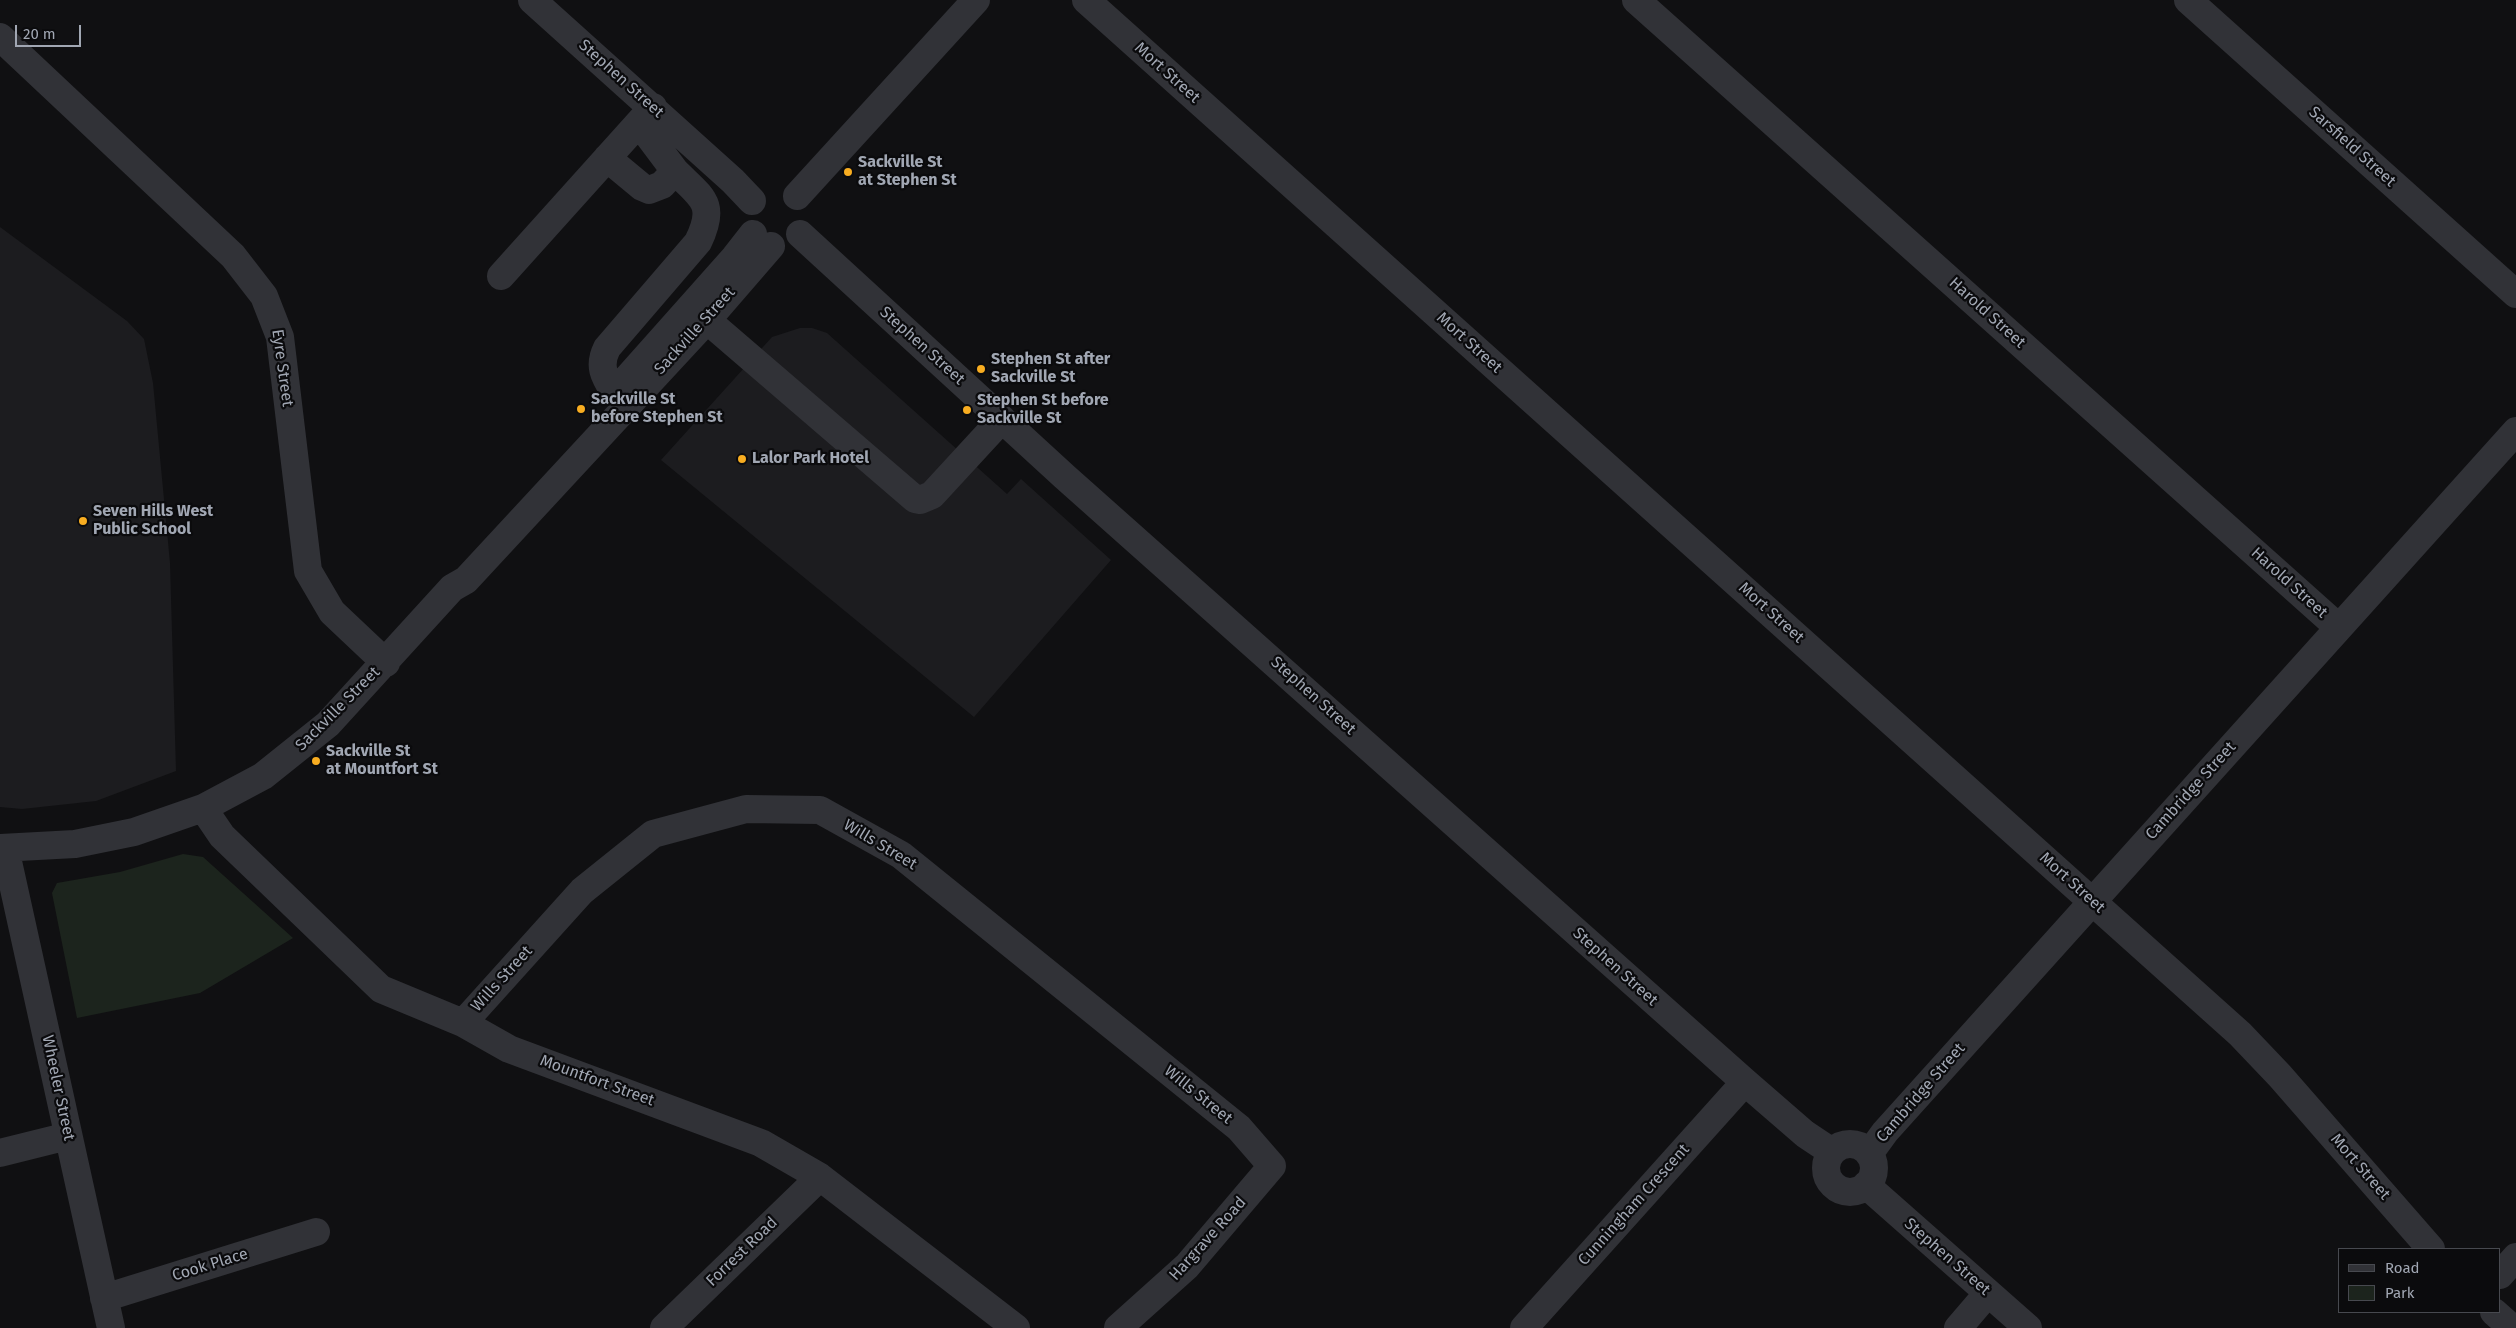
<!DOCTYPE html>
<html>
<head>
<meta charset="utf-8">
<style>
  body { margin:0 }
  #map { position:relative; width:2516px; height:1328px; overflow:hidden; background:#101012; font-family:"Fira Sans",sans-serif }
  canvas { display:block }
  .legend { position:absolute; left:2338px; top:1248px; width:162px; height:65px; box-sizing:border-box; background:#0b0b0d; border:1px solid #47494f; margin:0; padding:6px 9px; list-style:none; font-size:15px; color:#a1a7b3 }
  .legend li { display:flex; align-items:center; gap:10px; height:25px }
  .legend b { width:25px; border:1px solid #47494f }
  .scale { position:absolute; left:15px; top:25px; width:66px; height:22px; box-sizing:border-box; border:2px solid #a1a7b3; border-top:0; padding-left:6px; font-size:15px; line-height:18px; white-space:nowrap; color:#a1a7b3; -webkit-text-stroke:4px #0b0b0d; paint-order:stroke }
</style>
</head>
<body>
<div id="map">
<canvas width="2516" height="1328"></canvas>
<ul class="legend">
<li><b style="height:6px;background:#313237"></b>Road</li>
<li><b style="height:14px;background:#1c241d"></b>Park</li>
</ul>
<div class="scale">20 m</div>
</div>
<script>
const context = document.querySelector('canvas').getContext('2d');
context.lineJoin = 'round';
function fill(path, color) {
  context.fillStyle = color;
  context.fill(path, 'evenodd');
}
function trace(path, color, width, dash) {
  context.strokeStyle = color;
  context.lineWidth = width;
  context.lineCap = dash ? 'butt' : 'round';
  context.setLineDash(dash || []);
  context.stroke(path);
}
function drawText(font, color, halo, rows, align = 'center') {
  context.font = font + ' "Fira Sans",sans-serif';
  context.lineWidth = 4.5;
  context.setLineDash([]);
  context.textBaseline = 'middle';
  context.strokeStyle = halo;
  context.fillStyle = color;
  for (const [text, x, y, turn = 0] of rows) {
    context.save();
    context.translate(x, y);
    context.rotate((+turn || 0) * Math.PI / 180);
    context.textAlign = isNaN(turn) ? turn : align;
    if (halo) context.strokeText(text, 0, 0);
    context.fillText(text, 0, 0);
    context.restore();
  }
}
fill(new Path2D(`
  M0,227L127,321L144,339L153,383L170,563L176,771L96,801L22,809L0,807Z
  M800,328H812L827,333L1007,494L1021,479L1111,560L974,717L661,460L772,337Z`), '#1c1c1f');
fill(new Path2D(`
  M183,854L203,857L293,938L200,993L77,1018L52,893L57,883L120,872Z`), '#1c241d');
trace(new Path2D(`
  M532,0L733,181L752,201
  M1086,0L2240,1034L2280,1076L2431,1249
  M1636,0L2338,627
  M2188,0L2516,294
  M0,37L233,256L264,296L280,337L308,571L332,612L386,663
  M607,158L642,187L649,190L662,185L675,171L639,123
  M797,196L976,0
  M800,234L1065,477L1745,1082L1805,1134L1832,1152
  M501,276L653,107
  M694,309L915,499L920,500L932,495L1002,419
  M622,384L735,257L753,234
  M614,392C604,376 598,366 607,348L698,242C717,203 702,198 675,171
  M203,808L222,836L381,989L463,1023L509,1049L761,1143L820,1177L1016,1328
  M0,848L75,844L134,832L203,808L263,776L328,724L452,588L466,580L707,320L771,246
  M5,848L111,1328
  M463,1023L582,891L653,834L746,809L820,810L901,855L1239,1128L1272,1166L1187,1266L1118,1328
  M1826 1168a24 24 0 1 1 48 0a24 24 0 1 1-48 0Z
  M0,1153L68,1136
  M1869,1154L1885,1132L2516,431
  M1866,1185L2028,1328
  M2500,1275L2516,1257
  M104,1298L316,1232
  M2494,1312L2512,1328
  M664,1328L820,1177
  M1524,1328L1745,1082
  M1958,1328L1988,1293`), '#313237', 28);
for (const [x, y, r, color] of [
  [848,172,5,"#f8ad21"],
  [981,369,5,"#f8ad21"],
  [581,409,5,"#f8ad21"],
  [967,410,5,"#f8ad21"],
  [742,459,5,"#f8ad21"],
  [83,521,5,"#f8ad21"],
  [316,761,5,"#f8ad21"]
]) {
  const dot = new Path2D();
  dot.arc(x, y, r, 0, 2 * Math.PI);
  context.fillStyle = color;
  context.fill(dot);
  trace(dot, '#0b0b0d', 2);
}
drawText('16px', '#a1a7b3', '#0b0b0d', [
  ["Mort Street",1167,73,42],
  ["Stephen Street",621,79,42],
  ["Sarsfield Street",2352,147,42],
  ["Harold Street",1987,313,42],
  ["Sackville Street",695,331,-48],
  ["Mort Street",1469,343,42],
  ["Stephen Street",922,346,42],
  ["Eyre Street",282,368,82],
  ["Harold Street",2289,583,42],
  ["Mort Street",1771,613,42],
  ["Stephen Street",1313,696,42],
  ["Sackville Street",338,709,-45],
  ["Cambridge Street",2191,791,-48],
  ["Wills Street",880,845,31],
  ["Mort Street",2072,883,42],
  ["Stephen Street",1615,967,42],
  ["Wills Street",502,979,-48],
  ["Mountfort Street",597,1081,20],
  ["Wheeler Street",58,1088,78],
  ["Cambridge Street",1921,1093,-49],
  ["Wills Street",1198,1095,39],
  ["Mort Street",2360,1167,49],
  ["Cunningham Crescent",1634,1205,-48],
  ["Hargrave Road",1208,1239,-48],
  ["Forrest Road",742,1252,-44],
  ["Stephen Street",1947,1257,41],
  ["Cook Place",210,1265,-17]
]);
drawText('bold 16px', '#a1a7b3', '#0b0b0d', [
  ["Sackville St",858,163],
  ["at Stephen St",858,181],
  ["Stephen St after",991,360],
  ["Sackville St",991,378],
  ["Sackville St",591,400],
  ["before Stephen St",591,418],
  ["Stephen St before",977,401],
  ["Sackville St",977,419],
  ["Lalor Park Hotel",752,459],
  ["Seven Hills West",93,512],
  ["Public School",93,530],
  ["Sackville St",326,752],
  ["at Mountfort St",326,770]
], 'left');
</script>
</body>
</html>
